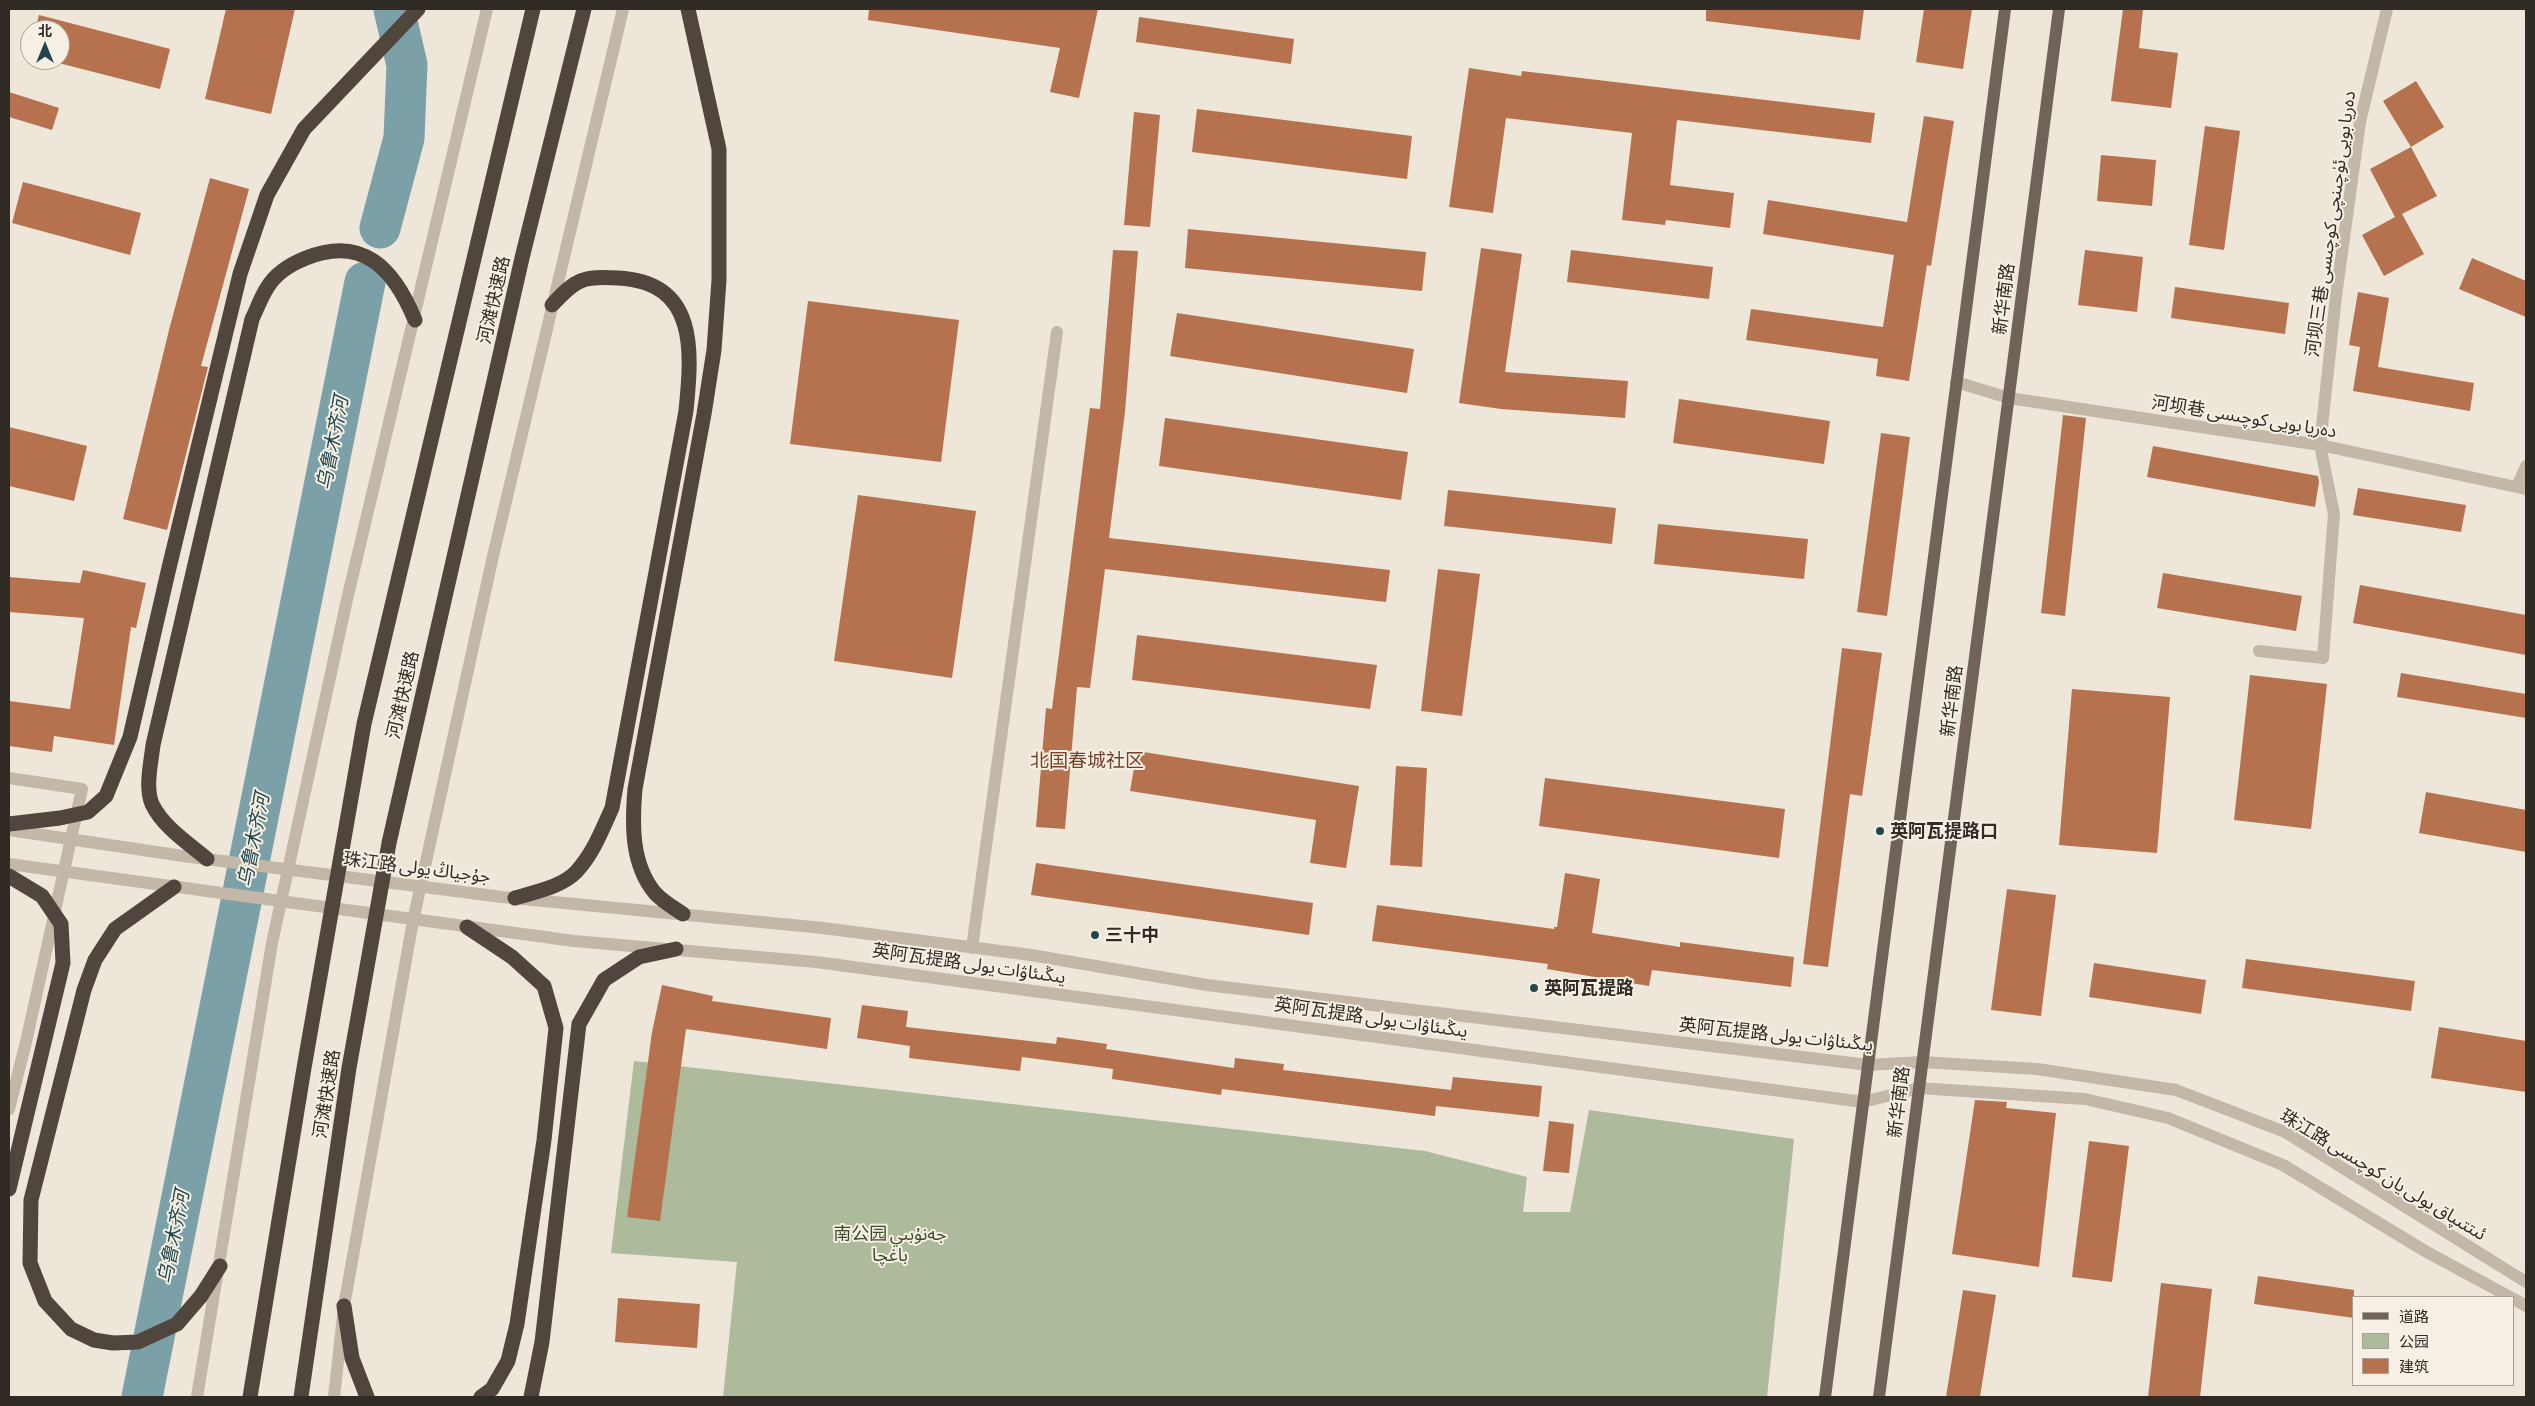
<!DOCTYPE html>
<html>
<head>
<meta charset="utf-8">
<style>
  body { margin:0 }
  #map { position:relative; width:2535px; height:1406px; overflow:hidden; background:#ede6d9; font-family:"Asap Condensed","Noto Sans SC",sans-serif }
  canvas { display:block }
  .frame { position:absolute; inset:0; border:10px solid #312b26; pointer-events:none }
  .legend { position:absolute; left:2352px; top:1296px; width:162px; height:90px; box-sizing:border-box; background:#f6efe4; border:1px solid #a7a198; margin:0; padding:6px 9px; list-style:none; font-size:15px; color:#312b26 }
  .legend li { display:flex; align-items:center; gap:10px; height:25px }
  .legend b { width:25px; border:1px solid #a7a198 }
  .north { position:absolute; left:20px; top:20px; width:50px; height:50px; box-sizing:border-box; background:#f6efe4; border:1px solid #a7a198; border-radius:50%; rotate:0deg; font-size:14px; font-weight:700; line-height:20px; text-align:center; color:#312b26 }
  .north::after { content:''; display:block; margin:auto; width:18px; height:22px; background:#21464d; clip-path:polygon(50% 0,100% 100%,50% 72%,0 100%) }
</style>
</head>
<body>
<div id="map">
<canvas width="2535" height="1406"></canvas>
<div class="frame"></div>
<ul class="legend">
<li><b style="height:6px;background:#716359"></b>道路</li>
<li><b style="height:14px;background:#adba9b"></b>公园</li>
<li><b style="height:14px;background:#b6724e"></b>建筑</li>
</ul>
<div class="north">北</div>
</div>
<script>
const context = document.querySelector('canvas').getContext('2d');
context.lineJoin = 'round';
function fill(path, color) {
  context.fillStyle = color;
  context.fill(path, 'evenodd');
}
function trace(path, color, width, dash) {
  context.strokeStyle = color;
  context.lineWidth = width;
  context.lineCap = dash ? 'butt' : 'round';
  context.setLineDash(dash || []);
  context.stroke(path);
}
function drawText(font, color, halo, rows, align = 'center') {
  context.font = font + ' "Asap Condensed","Noto Sans Arabic","Noto Sans SC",sans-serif';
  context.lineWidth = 4;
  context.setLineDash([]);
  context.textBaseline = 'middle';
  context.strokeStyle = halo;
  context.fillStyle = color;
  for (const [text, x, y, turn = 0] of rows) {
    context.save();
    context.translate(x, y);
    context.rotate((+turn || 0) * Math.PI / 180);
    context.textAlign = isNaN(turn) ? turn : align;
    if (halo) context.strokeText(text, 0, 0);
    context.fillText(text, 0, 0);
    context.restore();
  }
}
fill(new Path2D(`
  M634,1061L1425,1151L1527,1177L1523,1212H1570L1589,1110L1794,1139L1767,1397H723L737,1262L611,1253Z`), '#adba9b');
trace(new Path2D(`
  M380,228L404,138L407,65L394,9
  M142,1397L365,282`), '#7ca0a7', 41);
fill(new Path2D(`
  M226,9H295L271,114L205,99Z
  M869,9H1098L1079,98L1050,92L1060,48L868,20Z
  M1706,9H1864L1860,40L1706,21Z
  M1924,9H1972L1963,69L1916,62Z
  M2123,9H2143L2139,48L2178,53L2171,108L2111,101Z
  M39,15L170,49L160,89L47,60H60V30H35Z
  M1139,17L1294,39L1291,64L1136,42Z
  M1469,68L1521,76L1522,71L1875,113L1871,143L1677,120L1670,185L1734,193L1730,228L1666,220L1665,225L1622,220L1632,133L1506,118L1493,213L1449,207Z
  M2416,81L2444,127L2411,147L2383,101Z
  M9,92L59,108L52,130L9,117Z
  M1197,109L1412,136L1407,179L1192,152Z
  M1134,112L1160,115L1150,227L1124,225Z
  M1924,116L1954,121L1931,266L1927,265L1909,381L1876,376L1878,359L1746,340L1751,309L1883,327L1894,255L1763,234L1768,200L1907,222Z
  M2205,126L2240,131L2224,250L2189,245Z
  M2411,147L2437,196L2402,214L2424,254L2384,276L2362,235L2395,217L2370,169Z
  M2101,155L2156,160L2152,206L2097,201Z
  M210,178L249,189L201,366L208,367L167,530L123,519L169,330Z
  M23,182L141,213L130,255L12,223Z
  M1188,229L1426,252L1422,291L1185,268Z
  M1481,248L1522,254L1505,372L1628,381L1625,418L1501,409L1459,403Z
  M1113,250L1138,251L1125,412L1109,538L1390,570L1386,602L1105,569L1090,688L1077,687L1065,829L1036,827L1046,708L1052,709L1090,408L1100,409Z
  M1571,250L1713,267L1709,299L1567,282Z
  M2085,250L2143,257L2137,312L2078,305Z
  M2472,258L2526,281V317L2459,289Z
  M2175,287L2289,303L2285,334L2171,318Z
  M2358,292L2389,298L2378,367L2474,383L2470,411L2353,391L2360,347L2349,345Z
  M808,301L959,320L941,462L790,444Z
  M1177,313L1414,349L1407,393L1170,356Z
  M1679,399L1830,421L1824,464L1673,443Z
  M2063,415L2086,418L2065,616L2041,613Z
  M1165,418L1408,452L1401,500L1159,466Z
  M9,427L87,446L74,501L9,486Z
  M1881,433L1910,437L1887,616L1857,612Z
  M2153,446L2318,476L2319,482L2315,507L2147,477Z
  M2358,488L2466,505L2461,532L2353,515Z
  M1448,490L1616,508L1612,544L1444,526Z
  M858,495L976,511L952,678L834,661Z
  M1658,524L1808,539L1804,579L1654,564Z
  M1438,569L1480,574L1462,716L1421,711Z
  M83,570L146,583L136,628L131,627L114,745L54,736L52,752L9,746V701L70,709L84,618L9,612V577L80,583Z
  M2163,573L2302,596L2296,631L2157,608Z
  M2360,585L2526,615V655L2353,623Z
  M1137,635L1377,665L1370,709L1132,680Z
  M1842,648L1882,653L1862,796L1850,794L1828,967L1803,964Z
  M2401,673L2526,694V718L2397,697Z
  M2250,675L2327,684L2311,829L2234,820Z
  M2072,689L2170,697L2157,853L2059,845Z
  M1137,751L1359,786L1346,868L1310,863L1316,820L1130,791Z
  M1396,766L1427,768L1422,867L1390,865Z
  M1545,778L1785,809L1779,858L1539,826Z
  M2426,792L2526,810V852L2419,833Z
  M1036,863L1313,903L1309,935L1031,895Z
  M1565,873L1600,879L1592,933L1680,947V942L1794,957L1791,987L1652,970L1649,986L1547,969L1548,964L1372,941L1377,905L1554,929V927H1557Z
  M2007,889L2056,895L2041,1016L1991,1010Z
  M2246,959L2415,981L2411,1011L2242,988Z
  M2094,963L2206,980L2201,1014L2089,997Z
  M662,985L713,996L712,1001L831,1018L827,1049L686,1029L660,1221L627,1217L652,1032Z
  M862,1005L908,1011L906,1027L1056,1044L1057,1037L1107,1044L1106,1049L1234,1068L1235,1058L1284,1064L1283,1070L1451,1090L1453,1077L1542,1086L1539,1117L1436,1106L1435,1116L1222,1089L1221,1095L1112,1079L1113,1069L1022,1057L1020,1071L909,1058L910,1046L857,1038Z
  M2439,1027L2526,1041V1092L2431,1078Z
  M1975,1100L2007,1102L2006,1108L2056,1113L2039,1267L1952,1254Z
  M1549,1121L1574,1124L1569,1173L1543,1171Z
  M2089,1141L2129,1146L2112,1282L2072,1277Z
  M2258,1276L2354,1290V1318L2254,1304Z
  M2161,1283L2212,1289L2200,1397H2148Z
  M1963,1290L1996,1295L1980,1397H1946Z
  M618,1298L700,1304L697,1348L615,1342Z`), '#b6724e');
trace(new Path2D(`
  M1956,382L2009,398L2320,445L2526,489
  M2517,487L2526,466
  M2259,651L2323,658L2334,514L2320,445L2336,296L2360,122L2387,9
  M9,778L82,789L26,1042L9,1109
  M9,830L183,856L502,897L823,928L1031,955L1207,985L1868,1065L1922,1062L2037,1069L2176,1090L2285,1132L2526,1282
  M9,864L574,941L816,962L1863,1102L1919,1088L2085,1099L2168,1118L2283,1165L2425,1251L2510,1297
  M972,948L1057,332
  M2514,1299L2526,1306
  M197,1397L272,943L346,604L487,9
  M334,1397L344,1306L413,921L493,556L623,9`), '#c3b7a7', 12);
trace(new Path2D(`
  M1825,1397L2005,9
  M1879,1397L2059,9`), '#716359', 12);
trace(new Path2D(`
  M9,824L60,818L88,812L106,796L130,737L168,572L240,274L267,195L304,129L418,9
  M207,859C188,843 163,827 152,804C145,787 151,763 153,745L252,319C257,309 261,297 267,288C275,274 291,264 306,258C363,235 394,269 415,320
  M9,876L42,896L61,924L63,963L9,1189
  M174,887L115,929L95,960L84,990L31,1200L30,1263L45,1301L71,1329L94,1340L113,1343L138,1342L177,1324L201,1296L220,1266
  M515,898C534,892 562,887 576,872C593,854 602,830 612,808L686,411C692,351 698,282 618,278C582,276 576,279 552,305
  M683,914C674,908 662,901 655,893C631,864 632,824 635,789L704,414L714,350L719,280V149L688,9
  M467,927L512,957L544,986L556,1028L544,1140L517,1324L508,1361L492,1389L481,1397
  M344,1306L352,1358L367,1397
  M250,1397L304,1068L364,724L533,9
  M301,1397L349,1068L389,843L522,258L584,9
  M531,1397L542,1342L579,1024L604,980L639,957L676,949`), '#51463e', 15);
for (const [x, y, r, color] of [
  [1880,831,5,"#21464d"],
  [1095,935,5,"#21464d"],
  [1534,988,5,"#21464d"]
]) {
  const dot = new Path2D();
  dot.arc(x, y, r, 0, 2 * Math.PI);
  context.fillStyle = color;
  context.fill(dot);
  trace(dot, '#f6efe4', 2);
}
drawText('18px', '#312b26', '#f6efe4', [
  ["河坝三巷 دەريا بويى ئۈچىنچى كوچىسى",2331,224,-82],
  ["新华南路",2004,299,-83],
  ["河滩快速路",494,300,-77],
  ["河坝巷 دەريا بويى كوچىسى",2244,417,9],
  ["河滩快速路",403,695,-77],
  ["新华南路",1952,701,-83],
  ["珠江路 جۇجياڭ يولى",417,868,7],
  ["英阿瓦提路 يىڭىئاۋات يولى",969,964,8],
  ["英阿瓦提路 يىڭىئاۋات يولى",1371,1018,8],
  ["英阿瓦提路 يىڭىئاۋات يولى",1776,1035,6],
  ["河滩快速路",327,1094,-81],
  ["新华南路",1899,1102,-83],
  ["珠江路 ئىتتىپاق يولى يان كوچىسى",2383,1175,31]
]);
drawText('bold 18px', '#312b26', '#f6efe4', [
  ["英阿瓦提路口",1890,831],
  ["三十中",1105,935],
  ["英阿瓦提路",1544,988]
], 'left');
drawText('18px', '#3e4c2d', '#f6efe4', [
  ["南公园 جەنۇبىي",890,1234],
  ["باغچا",890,1255]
]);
drawText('italic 19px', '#21464d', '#f6efe4', [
  ["乌鲁木齐河",333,443,-79],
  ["乌鲁木齐河",254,840,-79],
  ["乌鲁木齐河",174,1237,-79]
]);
drawText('19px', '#764329', '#f6efe4', [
  ["北国春城社区",1087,761]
]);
</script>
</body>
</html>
